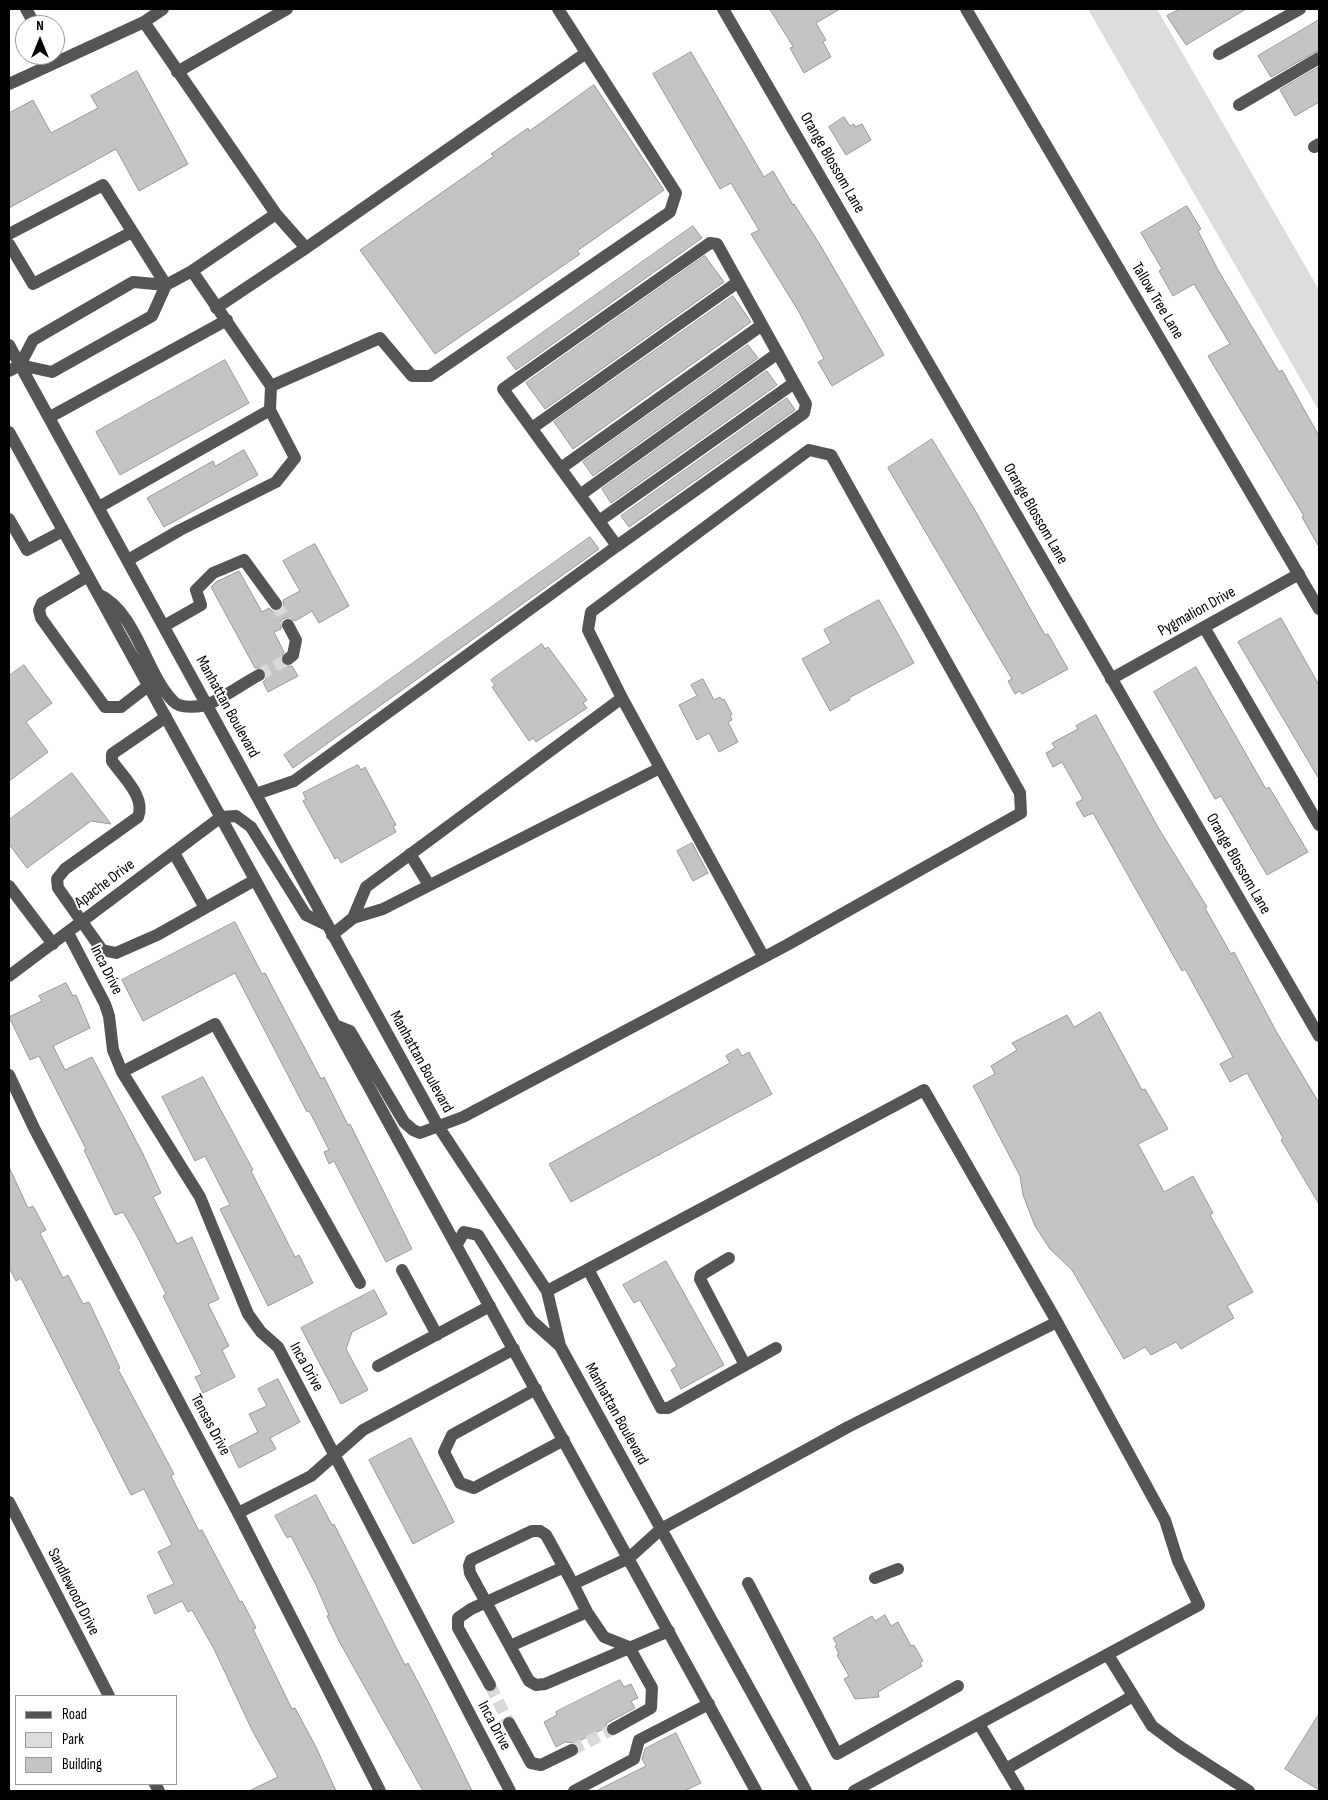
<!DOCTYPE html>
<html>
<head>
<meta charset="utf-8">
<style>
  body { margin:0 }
  #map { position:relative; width:1328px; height:1800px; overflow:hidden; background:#fff; font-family:"Sofia Sans Condensed",sans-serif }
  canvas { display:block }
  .frame { position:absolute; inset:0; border:10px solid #000; pointer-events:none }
  .legend { position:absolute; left:15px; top:1695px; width:162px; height:90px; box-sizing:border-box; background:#fff; border:1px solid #999; margin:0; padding:6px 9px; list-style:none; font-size:15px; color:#000 }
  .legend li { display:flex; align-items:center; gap:10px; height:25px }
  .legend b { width:25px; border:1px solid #999 }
  .north { position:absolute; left:15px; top:15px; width:50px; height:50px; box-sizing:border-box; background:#fff; border:1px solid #999; border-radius:50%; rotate:0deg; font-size:14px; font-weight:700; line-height:20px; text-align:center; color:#000 }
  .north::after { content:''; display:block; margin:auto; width:18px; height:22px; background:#000; clip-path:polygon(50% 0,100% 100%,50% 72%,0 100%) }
</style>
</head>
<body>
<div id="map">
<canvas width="1328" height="1800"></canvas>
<div class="frame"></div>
<ul class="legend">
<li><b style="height:6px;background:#555"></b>Road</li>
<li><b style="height:14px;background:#dcdcdc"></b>Park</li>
<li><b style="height:14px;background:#c4c4c4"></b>Building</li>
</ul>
<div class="north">N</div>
</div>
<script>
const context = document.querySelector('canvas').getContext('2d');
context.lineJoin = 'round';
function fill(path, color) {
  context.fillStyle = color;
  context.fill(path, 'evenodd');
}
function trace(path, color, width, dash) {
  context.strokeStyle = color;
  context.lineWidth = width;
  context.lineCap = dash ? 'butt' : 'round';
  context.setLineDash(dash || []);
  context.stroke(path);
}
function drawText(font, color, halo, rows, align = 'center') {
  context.font = font + ' "Sofia Sans Condensed",sans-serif';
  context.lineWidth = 4;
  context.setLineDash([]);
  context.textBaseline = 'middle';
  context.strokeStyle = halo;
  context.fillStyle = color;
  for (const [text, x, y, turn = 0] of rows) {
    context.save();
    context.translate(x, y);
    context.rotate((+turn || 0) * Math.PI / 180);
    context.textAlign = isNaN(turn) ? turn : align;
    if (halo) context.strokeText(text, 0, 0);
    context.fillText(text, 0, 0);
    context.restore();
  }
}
fill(new Path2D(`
  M1088,9H1157L1319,290V411Z`), '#dcdcdc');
const building = new Path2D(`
  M770,9H840L816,23L826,40L823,42L831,57L804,73L790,48L793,47Z
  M1180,9H1246L1186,45L1167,16Z
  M1319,20V50L1271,77L1258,56Z
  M691,52L764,177L773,171L793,205L794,204L819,243L884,355L832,386L818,362L824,359L799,312L751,234L759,230L731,183L720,189L653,74Z
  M1319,67V102L1295,116L1280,90Z
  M137,71L188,164L139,191L116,149L9,208V113L33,100L51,133L98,108L91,96Z
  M594,85L664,190L577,251L580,254L435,354L360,250L494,156L491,154L528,128L529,131Z
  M844,117L850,126L854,124L855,127L862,124L871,140L846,155L829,127Z
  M1187,206L1201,229L1198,231L1218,270L1279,372L1282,370L1319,436V547L1302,517L1304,516L1208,356L1230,344L1194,284L1173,296L1159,271L1162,269L1141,233Z
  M693,226L702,238L516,370L507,358Z
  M705,256L724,282L545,409L526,383Z
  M733,296L751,322L573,449L554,422Z
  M748,345L758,358L593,476L583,462Z
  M225,360L249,403L120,475L96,432Z
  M767,371L777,385L611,503L602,489Z
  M787,398L795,410L629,527L621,516Z
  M932,439L976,512L1045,635L1048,634L1068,669L1022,694L1020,691L1015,694L1008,681L1012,679L888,468Z
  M244,450L258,475L164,527L147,498L213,461L215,466Z
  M590,537L599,549L293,768L284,755Z
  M315,544L349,606L319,623L312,611L295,621L288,617L281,620V629L274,632L284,652L280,661L285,666H292L298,676L268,692L263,682L266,679V671L263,668H255L211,587L216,582L239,571L262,612L269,608L273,612L280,611L284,607L283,600L300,591L283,561Z
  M879,600L914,663L849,698L850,700L830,711L802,659L831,643L824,630Z
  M1281,618L1319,685V779L1238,642Z
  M542,644L545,649L548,647L574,682L587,700L583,703L587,708L536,742L533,738L529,741L492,687L495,685L491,680Z
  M24,665L52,703L26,722L48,752L9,781V676Z
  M1196,667L1266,789L1269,787L1308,852L1267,875L1221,796L1215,799L1154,692Z
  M703,679L714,700L720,697L722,700L724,699L732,714L730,715L732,720L728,722L738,742L719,752L709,733L697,740L679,705L697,696L691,685Z
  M1096,715L1159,829L1207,907L1205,908L1231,954L1234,952L1276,1031L1319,1103V1204L1281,1140L1283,1138L1247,1073L1230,1082L1220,1064L1233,1057L1212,1018L1185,969L1182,971L1093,813L1084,817L1076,803L1083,799L1062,762L1053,767L1046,753L1055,748L1052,743L1078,729L1076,726Z
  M358,765L361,770L365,767L396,825L393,826L396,832L341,863L338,857L335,859L324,839L303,801L306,799L303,793Z
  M72,773L111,824L91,821L27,868L9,844V820Z
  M692,843L708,873L693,881L677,851Z
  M235,922L262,974L265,973L321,1079L324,1077L348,1125L350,1124L412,1249L386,1262L334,1161L329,1164L324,1152L329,1150L315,1122L309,1111L307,1112L235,973L143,1021L122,980Z
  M66,983L73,996L76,995L90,1028L53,1046L65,1070L92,1057L143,1154L161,1193L153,1197L177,1244L192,1237L219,1299L208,1304L229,1346L222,1350L235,1377L203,1393L195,1377L202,1374L163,1296L166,1294L138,1238L123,1212L115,1215L84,1150L86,1149L39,1056L30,1060L9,1017L42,1001L39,996Z
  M1100,1012L1142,1090L1145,1089L1168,1129L1138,1144L1164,1192L1193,1176L1213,1213L1210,1215L1253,1292L1227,1306L1234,1318L1181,1349L1176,1342L1151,1355L1145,1347L1124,1359L1072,1270L1050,1249L1035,1226L1023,1195L1020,1176L973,1086L995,1074L991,1066L1017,1050L1012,1043L1067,1015L1074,1027Z
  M738,1049L742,1056L749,1052L772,1094L571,1202L549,1164L730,1063L726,1056Z
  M203,1077L253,1170L251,1171L295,1257L299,1255L313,1283L268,1306L220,1209L230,1205L205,1156L195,1161L162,1097Z
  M9,1167L28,1208L33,1206L46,1230L40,1233L63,1278L68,1275L83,1304L89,1302L120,1368L118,1369L174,1474L171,1476L199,1531L202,1530L240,1602L242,1601L256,1628L253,1629L267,1658L292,1709L295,1708L316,1747L336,1791H249L278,1777L252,1730L214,1649L192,1610L188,1612L182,1601L155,1614L147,1596L174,1584L158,1552L172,1545L144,1489L131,1495L21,1278L16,1281L9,1267Z
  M666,1261L724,1365L681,1389L671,1370L677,1366L640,1300L634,1303L623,1285Z
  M374,1290L387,1314L352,1332L346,1349L368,1390L341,1404L301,1328Z
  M278,1379L300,1422L270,1438L276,1449L239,1468L229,1447L258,1432L249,1414L267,1406L258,1389Z
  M411,1438L454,1522L413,1544L369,1460Z
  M316,1495L332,1525L334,1524L405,1665L408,1663L429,1703L472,1791H423L339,1641L327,1616L329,1615L316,1585L291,1536L287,1538L275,1516Z
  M885,1615L891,1626L898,1622L911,1646L914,1645L923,1661L920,1663L922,1666L878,1692L879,1697L855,1699L844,1679L849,1676L837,1655L839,1654L835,1646L837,1645L833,1638L872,1616L875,1621Z
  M620,1680L624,1687L631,1684L638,1698L631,1701L635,1708L607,1723L605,1728L575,1743L565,1742L556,1747L544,1722L557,1715L556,1712Z
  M1319,1714V1790L1285,1769Z
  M676,1733L701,1783L684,1791H596L646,1766L642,1759L645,1749Z`);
fill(building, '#c4c4c4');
trace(building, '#999', 1);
trace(new Path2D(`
  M276,604L288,625
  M259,675L288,659
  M490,1685L509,1723
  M572,1750L613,1729`), '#d9d9d9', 12, [12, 6]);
trace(new Path2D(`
  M26,9L35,25
  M723,9L1319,1036
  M966,9L1319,609
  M144,22L163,9
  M1219,54L1300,9
  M177,72L287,9
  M9,84L144,22L276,214L192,271L166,285L133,282L33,340L20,365L9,371
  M1239,105L1319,58
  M1314,147L1319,144
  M276,214L306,248
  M9,234L103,185L166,285
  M9,244L33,284L132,232
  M216,308L306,248L586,53
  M9,345L438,1126L547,1291L560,1346L806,1791
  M20,365L52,372L152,316L166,285
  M271,386L380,338L412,376H430L670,212L676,193L558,9
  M50,417L227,320
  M532,428L738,282
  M9,432L756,1791
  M561,468L762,325
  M580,495L778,353
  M99,507L270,410L271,386L192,271
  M9,519L27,550L63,531
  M599,521L794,383
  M128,560L180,530L276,482L295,458L270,410
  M88,576L42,603L39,610L41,618L105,707H121L148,686
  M98,594C137,612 145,672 173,701C180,709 196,707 206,705C220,700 244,683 259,675
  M288,625L296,640L293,655L288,659
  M164,626L201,605L196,590L213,573L244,560L276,604
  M1204,627L1319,825
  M1111,679L1299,574
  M166,717L112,754V761C123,777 146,797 138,817L65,869L57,879L58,888L102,950L116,953L157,935L255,880
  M256,794L294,781L617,546L503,389L710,243L717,244L806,404L804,413L617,546
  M174,853L205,908
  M410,854L429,885
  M9,886L53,944
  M353,918L366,887L622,698
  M68,933L105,1004L109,1016L113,1050L122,1072L200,1197L248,1314L261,1332L278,1347L510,1791
  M332,935L353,918L383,909L660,768
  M9,976L221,817L236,816L251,827L306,915L327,925
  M335,1025L350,1031L404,1122L413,1130L420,1133L463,1117L787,945L1021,813L1020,793L831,455L809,450L591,612L588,630L622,698L763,956
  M122,1072L215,1024L360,1283
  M9,1075L34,1128L238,1513L380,1791
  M456,1246L464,1232L478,1235L531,1320L560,1346
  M729,1258L701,1275L700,1279L745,1365
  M588,1269L661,1408H668L776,1348
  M402,1270L437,1335
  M547,1291L924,1090L1057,1322
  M378,1366L490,1306
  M536,1389L452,1435L444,1452L460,1483L474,1488L564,1440
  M9,1502L109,1696
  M238,1513L311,1476L363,1430L514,1349
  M875,1578L898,1569
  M748,1583L837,1754L958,1686
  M573,1584L546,1535L540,1531H532L471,1560L469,1566L470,1573L529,1681L536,1685L545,1684L669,1631
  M510,1646L587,1612
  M1108,1655L1152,1726L1179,1746L1249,1791
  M490,1685L458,1628V1618L471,1609L564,1567
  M509,1723L531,1763L541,1765L572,1750
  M979,1724L1019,1791
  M613,1729L651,1708L652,1688L629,1647L604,1637L587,1612L573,1584L629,1558L661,1529L848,1427L1057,1322L1165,1520L1178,1561L1199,1605L854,1791
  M1006,1769L1133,1696
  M155,1784L159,1791
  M574,1791L634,1759L639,1740L709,1704`), '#555', 12);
drawText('16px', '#000', '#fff', [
  ["Orange Blossom Lane",832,163,60],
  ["Tallow Tree Lane",1157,301,59],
  ["Orange Blossom Lane",1035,514,60],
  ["Pygmalion Drive",1197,612,-29],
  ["Manhattan Boulevard",227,707,61],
  ["Orange Blossom Lane",1238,864,60],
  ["Apache Drive",105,884,-37],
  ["Inca Drive",106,970,63],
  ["Manhattan Boulevard",421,1062,61],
  ["Inca Drive",306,1367,61],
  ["Manhattan Boulevard",616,1414,61],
  ["Tensas Drive",210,1425,62],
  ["Sandlewood Drive",73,1592,63],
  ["Inca Drive",494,1726,62]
]);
</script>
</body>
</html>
